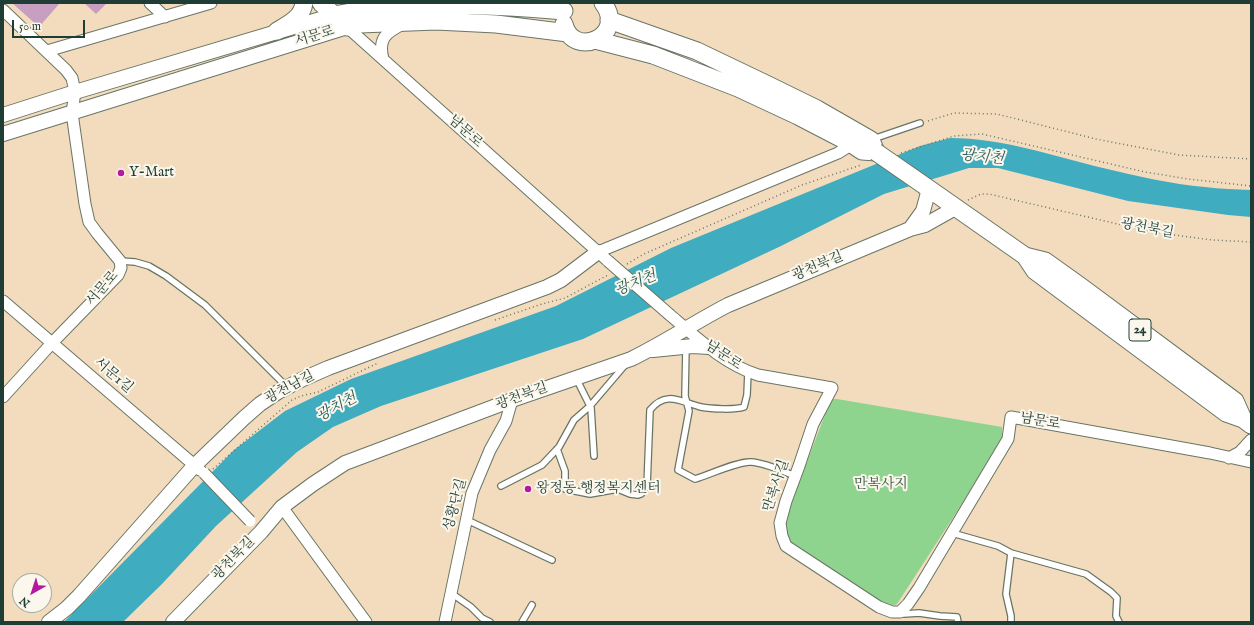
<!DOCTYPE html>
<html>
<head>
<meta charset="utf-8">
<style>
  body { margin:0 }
  #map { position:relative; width:1254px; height:625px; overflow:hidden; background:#f3dcbe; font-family:"IM FELL English",serif }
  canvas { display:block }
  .frame { position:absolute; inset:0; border:4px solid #1f3d34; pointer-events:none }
  .north { position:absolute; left:12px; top:573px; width:40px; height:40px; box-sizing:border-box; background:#fbf7ec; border:1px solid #a3ada2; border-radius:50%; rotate:219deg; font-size:11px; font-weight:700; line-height:16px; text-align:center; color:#1f3d34 }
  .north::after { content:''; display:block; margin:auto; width:14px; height:18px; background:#b5179e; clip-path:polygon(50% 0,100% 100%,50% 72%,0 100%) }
  .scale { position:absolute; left:12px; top:20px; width:73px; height:18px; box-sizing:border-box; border:2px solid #1f3d34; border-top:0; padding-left:5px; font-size:12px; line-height:14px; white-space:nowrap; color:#1f3d34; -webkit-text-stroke:3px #fbf7ec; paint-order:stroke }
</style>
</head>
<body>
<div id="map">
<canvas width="1254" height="625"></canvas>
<div class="frame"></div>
<div class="north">N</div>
<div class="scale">50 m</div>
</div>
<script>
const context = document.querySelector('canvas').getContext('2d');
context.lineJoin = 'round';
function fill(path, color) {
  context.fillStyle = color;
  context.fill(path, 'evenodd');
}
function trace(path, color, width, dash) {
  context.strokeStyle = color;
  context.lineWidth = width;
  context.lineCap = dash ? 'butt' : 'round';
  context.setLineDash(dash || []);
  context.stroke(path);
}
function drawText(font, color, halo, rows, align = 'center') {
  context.font = font + ' "IM FELL English","Noto Serif KR",serif';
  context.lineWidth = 4;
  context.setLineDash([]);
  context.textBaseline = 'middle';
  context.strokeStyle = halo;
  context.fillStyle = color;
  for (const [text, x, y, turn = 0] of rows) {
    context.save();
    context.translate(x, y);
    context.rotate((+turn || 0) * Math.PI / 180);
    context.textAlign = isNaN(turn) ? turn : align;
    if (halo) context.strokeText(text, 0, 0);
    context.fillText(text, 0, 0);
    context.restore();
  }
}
fill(new Path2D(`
  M831,399H837L1002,427V442L897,604L888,607L791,544L786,535V524L790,506Z`), '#8ed48e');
fill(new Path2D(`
  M950,138C1002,138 1053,156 1103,168C1137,176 1171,184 1205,187C1220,189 1236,189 1251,190V217L1228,215L1128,201L998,168H969L884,194L781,246L583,339L381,406L333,427L297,452L216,526L162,584L123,622H64L234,450L285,411L351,379L556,306L671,248L920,146Z`), '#40acbf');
fill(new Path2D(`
  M12,3H60L39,27Z
  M84,3H107L96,14Z`), '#c89fc1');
const service = new Path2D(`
  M873,139L920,123
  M120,261L135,262L149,266L166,276L205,305L287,387
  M686,347L685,396L689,411L678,470L695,479C709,475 738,461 751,462C766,463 782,471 795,476
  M576,378L591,408L594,456
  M557,449L565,471V489L590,494L618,489L630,494L638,495L641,494L647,486L650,410C666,390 681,402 701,407C711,409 735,410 744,407L747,395L748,372
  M501,486L542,465L559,447L574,420L590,406L625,365
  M467,520L552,560
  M952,533L998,546L1011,553L1006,594L1011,616V622
  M1011,553L1086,574L1111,592L1117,598L1116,616L1119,622
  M451,593L471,607L482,618L490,622
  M900,612L904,614L919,613L940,616L957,617L958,622
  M522,622L532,605`);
const minor = new Path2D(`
  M150,3L165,17
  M3,10L66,70L72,78L75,92L72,113L85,204L89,222L97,233L120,261L121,268L118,275L52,343L3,397
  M347,27L608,261
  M47,51L211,3
  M383,59C378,39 385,33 403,24
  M598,252L838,153L846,148L850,143
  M3,301L200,470
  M670,315C697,338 724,364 758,375L832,388L813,424L799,466L786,501L780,523L782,536L786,546L879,607L892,612H900L908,604L919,588L1008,439L1011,417L1210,453L1251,462
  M1229,458L1240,452L1251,440
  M282,507L366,622
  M445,622L472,493L490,450L506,421L512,400`);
const tertiary = new Path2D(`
  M3,115L75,92L334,15
  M3,134L347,27
  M910,229L923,211L929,189
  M653,350L693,346L709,347
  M49,622L67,608L79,596L194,466L244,418L260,404L278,392L303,379L328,368L547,287L561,280L598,252
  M173,622L261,532L282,507L313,484L345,463L512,400L631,359C664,343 695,322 728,305L910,229L925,225L957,207`);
const primary = new Path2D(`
  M321,3L347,27L360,24L436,21L496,24L568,33
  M334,15C410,0 488,5 564,11
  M564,24C573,60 628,36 603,3
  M277,31C289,24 302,18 304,3
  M595,40L653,55L738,88L798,116L850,143L862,151L876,152L871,140L817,109L768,85L697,51L609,20
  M925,186L1025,256L1035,271L1226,413L1243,419L1251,425
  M1025,256L1045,261L1080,286L1235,401L1243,419`);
trace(service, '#697564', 8);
trace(minor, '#697564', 13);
trace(tertiary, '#697564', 16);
trace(primary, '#697564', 19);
trace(new Path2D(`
  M928,121L954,113L997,114L1096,139L1179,155L1251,159
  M901,153L954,136L982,134L1145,172L1188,179L1251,186
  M968,200L981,194H989L1152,232L1212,240L1251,242
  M627,264L644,254L802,185L861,165
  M495,320L542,304L565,298L608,275
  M213,469L292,400L301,396L318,392L378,363`), '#697564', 1.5, [1, 3]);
trace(service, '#fff', 5.5);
trace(minor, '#fff', 11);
trace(tertiary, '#fff', 14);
trace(primary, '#fff', 17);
const minorBridge = new Path2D(`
  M608,261L670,315
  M204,473L250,521`);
const primaryBridge = new Path2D(`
  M876,152L925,186`);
trace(minorBridge, '#697564', 13, []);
trace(primaryBridge, '#697564', 19, []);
trace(minorBridge, '#fff', 11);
trace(primaryBridge, '#fff', 17);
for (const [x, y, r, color] of [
  [121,173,4,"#b5179e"],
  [528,489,4,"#b5179e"]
]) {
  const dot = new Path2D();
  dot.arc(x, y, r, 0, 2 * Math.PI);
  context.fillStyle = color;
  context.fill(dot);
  trace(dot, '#fbf7ec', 1.5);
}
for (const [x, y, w] of [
  [1140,330,22]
]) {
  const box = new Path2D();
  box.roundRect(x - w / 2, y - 11, w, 22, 3);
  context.fillStyle = '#fbf7ec';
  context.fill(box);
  trace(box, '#1f3d34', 1);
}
drawText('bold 13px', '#1f3d34', null, [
  ["24",1140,330]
]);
drawText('14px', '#1f3d34', '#fbf7ec', [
  ["서문로",315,37,-17],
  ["남문로",465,132,42],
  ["광천북길",1147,229,11],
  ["광천북길",818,267,-23],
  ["서문로",103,289,-49],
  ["남문로",723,356,34],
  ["서문1길",113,376,41],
  ["광천남길",290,388,-28],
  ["광천북길",522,397,-20],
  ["남문로",1040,422,10],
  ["만복사길",777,486,-72],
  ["성황단길",456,505,-75],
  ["광천북길",234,559,-46]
]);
drawText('14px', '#1f3d34', '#fbf7ec', [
  ["Y-Mart",129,173],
  ["왕정동 행정복지센터",536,489]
], 'left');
drawText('14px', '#355b46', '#fbf7ec', [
  ["만복사지",881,485]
]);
drawText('italic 15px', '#295e5e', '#fbf7ec', [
  ["광치천",982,158,6],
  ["광치천",636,284,-22],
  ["광치천",337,408,-28]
]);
</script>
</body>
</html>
